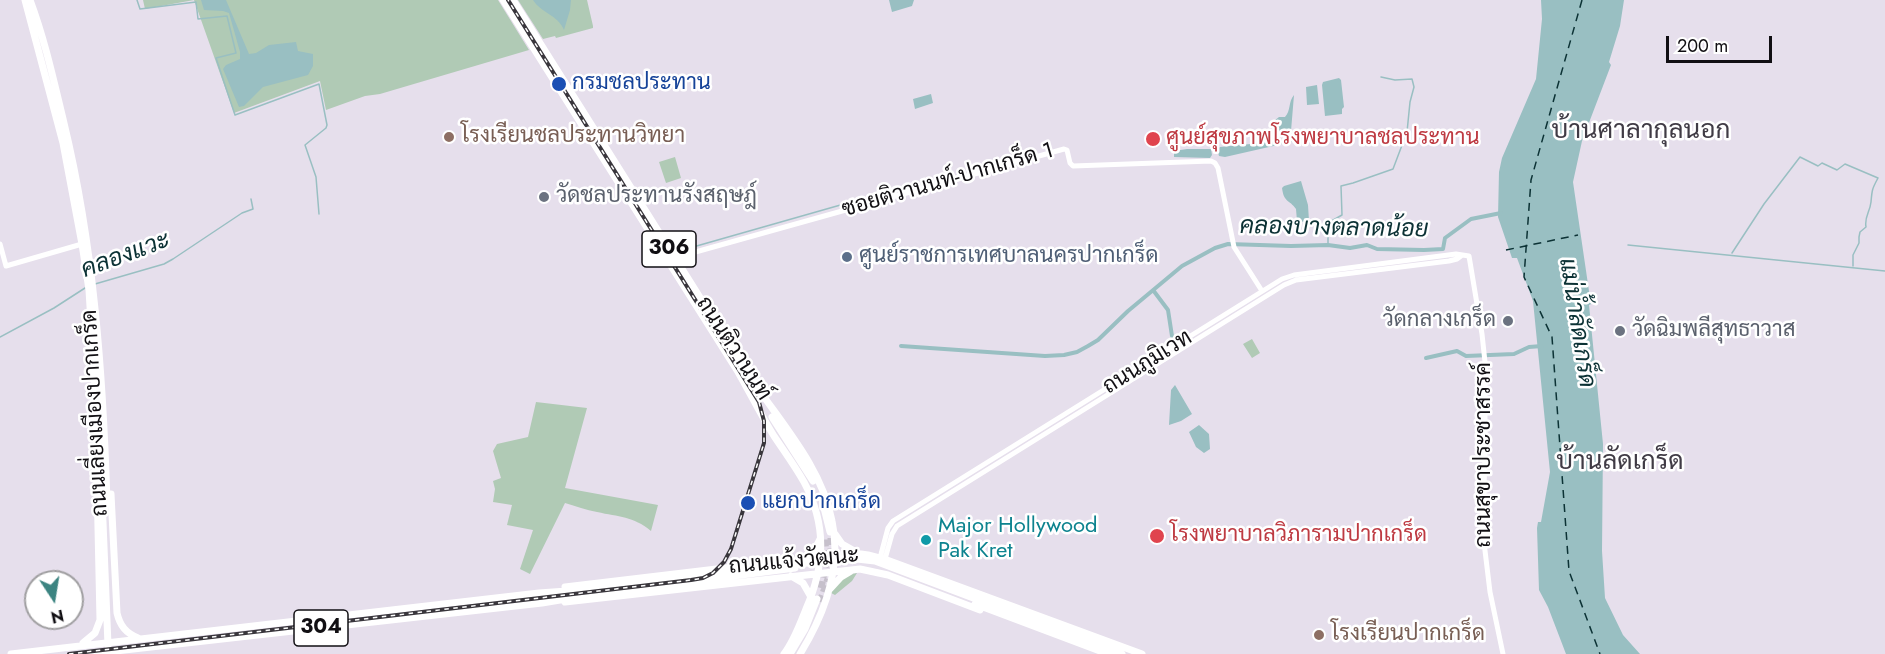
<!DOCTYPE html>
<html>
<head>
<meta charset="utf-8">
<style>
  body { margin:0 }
  #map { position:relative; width:1885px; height:654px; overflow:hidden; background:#e6dfec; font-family:Jost,sans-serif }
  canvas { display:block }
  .north { position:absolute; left:24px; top:570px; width:60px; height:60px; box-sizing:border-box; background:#fff; border:2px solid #a09fa1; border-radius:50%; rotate:168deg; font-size:16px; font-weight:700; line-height:24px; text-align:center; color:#110f13 }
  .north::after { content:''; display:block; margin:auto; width:21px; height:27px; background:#3c8481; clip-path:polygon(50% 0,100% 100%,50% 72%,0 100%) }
  .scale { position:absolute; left:1666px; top:36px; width:106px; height:27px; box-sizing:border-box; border:3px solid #110f13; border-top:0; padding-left:8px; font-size:18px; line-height:21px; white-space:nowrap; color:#110f13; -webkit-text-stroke:4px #fff; paint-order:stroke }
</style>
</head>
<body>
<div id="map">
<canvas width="1885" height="654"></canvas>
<div class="north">N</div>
<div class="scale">200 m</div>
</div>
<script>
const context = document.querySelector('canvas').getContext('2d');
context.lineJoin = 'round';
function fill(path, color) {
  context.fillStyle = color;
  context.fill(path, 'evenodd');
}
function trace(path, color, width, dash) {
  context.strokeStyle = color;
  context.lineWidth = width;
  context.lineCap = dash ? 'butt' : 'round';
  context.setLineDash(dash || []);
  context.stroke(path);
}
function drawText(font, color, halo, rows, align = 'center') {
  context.font = font + ' Jost,Sarabun,sans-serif';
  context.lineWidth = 5;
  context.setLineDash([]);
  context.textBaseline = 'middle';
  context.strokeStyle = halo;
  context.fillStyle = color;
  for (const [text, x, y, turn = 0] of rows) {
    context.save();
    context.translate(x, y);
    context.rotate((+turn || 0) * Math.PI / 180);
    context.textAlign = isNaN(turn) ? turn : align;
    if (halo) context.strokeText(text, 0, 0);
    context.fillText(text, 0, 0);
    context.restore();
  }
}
fill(new Path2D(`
  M143,0H498L529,50L380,94L365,96L326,110L320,81L234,113L194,0L145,9Z
  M518,0H587L593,26V28L556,38L555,36L543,39Z
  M675,157L681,178L666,183L659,162Z
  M1252,339L1260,353L1252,358L1243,344Z
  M536,402L587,408L565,488L658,505L651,531C633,516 619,517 597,512C586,510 576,506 565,503L530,574L520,569L533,530L507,525L512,505L493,502L495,489L493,481L501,478L493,451L497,444L528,437Z
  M857,573L852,581L835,595L829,592C836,583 845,574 857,573Z`), '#b0cab5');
fill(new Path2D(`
  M201,0H226L249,54L256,53L269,45L296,42L298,51L313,54V66L308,75L263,87L244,106L239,107L223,69L226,65L240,59V52L229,13L223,11L204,10Z
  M533,0H571L570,10L564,30C558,15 541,13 533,0Z
  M889,0H914L912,6L892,12Z
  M1541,0H1624L1620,26L1609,62L1611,65L1582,141L1573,182L1590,298L1596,297V302L1589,305L1603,444L1602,551L1605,598L1623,635L1640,654H1566L1548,607L1539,590L1537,528L1538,522H1541L1550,472L1533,301L1517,258H1512L1498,217L1499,172L1502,158L1536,79L1542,19Z
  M1339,78L1341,80L1344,107L1342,109V114L1325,116L1322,85L1323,82Z
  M1317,85L1319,104L1307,105L1306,87Z
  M931,94L933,103L915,109L913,99Z
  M1294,95L1291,131L1290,133L1281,135L1276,133L1274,121L1279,117H1285C1291,111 1288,102 1294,95Z
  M1293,137L1294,139L1291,142L1225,157L1219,156L1217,149L1220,147L1271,142Z
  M1187,149H1211L1212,155L1210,158L1174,157V151Z
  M1301,181L1308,205L1309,221L1299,222L1297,221L1296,209C1289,199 1284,203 1282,188L1284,186Z
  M1175,385L1192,414L1181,421L1169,425L1171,390Z
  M1199,425L1209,434L1210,449L1204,453L1196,447L1189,432Z`), '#99bfc2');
trace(new Path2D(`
  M137,0L140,9L196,2L198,19L227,16L236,53L216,58L235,115L319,84L327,125L326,128L305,145L316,177L319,214
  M1328,245V223L1342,215L1341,186L1353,183L1393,169L1407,132L1410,102L1414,87L1412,79L1395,80L1381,77
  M1628,245L1885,271
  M679,251L858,200
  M1732,253L1764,204L1800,157L1818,166L1822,163L1837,170L1845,164L1878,178C1872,189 1872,190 1871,202C1870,212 1864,217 1866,227L1860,232L1859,237V243L1853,255V266
  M95,284L164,264L173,259L242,213L253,209L251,199
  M0,337L54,308L85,288`), '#99bfc2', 1.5);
trace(new Path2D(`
  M1153,290L1168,310L1172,336
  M901,346L1045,356L1064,355L1077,352L1088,346L1098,340L1128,311L1182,266L1215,248L1228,244L1291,246L1328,245L1350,248L1367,245L1377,249L1424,250L1443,249L1445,238L1471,219L1501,213
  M1426,358L1457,351L1466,356L1514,354L1529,347L1542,346`), '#99bfc2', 4);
trace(new Path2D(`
  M1582,0L1531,180L1524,277L1552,337L1569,571L1600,654
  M1506,250L1578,235`), '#0c3235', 1.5, [8, 6]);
trace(new Path2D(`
  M831,538V556
  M821,588L826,562L825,538
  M820,602L828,579`), '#c6c0cb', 7, [7, 3.5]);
trace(new Path2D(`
  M0,244L6,266L82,244
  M674,258L1064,149L1067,150L1070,163L1073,166L1211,161L1215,163L1218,168L1234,247L1262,291
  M880,558L888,528L893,521L1282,279L1294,275L1456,254L1469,256L1482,334L1485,362V448L1483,534L1490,592L1503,654
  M885,559L892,534L897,526L1284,285L1296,280L1449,261L1457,259L1461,256`), '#fff', 5);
trace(new Path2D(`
  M25,0L63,143L82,244L89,290L96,404L98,456L102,498L108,645
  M30,0C45,40 54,82 64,123C94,247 103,374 107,502
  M503,0L738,372C750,393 761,415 774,436C784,451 795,466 804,482C827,525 825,565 806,609C800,624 794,641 784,654
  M513,0C590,123 667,246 745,369C775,417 821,463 832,521C842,567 824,615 800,654
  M772,417L813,481
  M111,494L117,613C120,626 126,633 138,638
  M824,508L830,532
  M835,534L842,544L858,553
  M854,553L868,555L887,560L1142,654
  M805,558L816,547L820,539
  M791,576L803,583L811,597
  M565,587L742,566
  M830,589L841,577L851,571
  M565,602L860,569L888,575L980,610
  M975,604L1108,654
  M83,643L95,633L100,620L97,482
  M11,654L539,593L595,589L848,558L875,561L1122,654
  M89,654L542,603L596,594L795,568
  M790,654L805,629L817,599`), '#fff', 7);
const rail = new Path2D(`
  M69,654L691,580L703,578L713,573L724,562L731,549L764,443V421L759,402L508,0`);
trace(rail, '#39363c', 4);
trace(rail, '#fff', 1.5, [4.5]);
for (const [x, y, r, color] of [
  [559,84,8,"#1a4fb4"],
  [449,137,6,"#8d6e63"],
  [1153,139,8,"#e0444e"],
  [544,197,6,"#6b7280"],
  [847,257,6,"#5c6f8a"],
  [1508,321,6,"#6b7280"],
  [1620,331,6,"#6b7280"],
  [748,503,8,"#1a4fb4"],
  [1157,536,8,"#e0444e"],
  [926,540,6,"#0f9aa8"],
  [1319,635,6,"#8d6e63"]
]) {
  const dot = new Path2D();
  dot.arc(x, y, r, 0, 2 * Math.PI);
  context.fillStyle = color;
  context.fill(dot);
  trace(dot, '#fff', 2);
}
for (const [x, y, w] of [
  [669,249,54],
  [321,628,54]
]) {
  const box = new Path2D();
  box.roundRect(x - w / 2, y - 18, w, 36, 4.5);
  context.fillStyle = '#fff';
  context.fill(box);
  trace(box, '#110f13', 1.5);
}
drawText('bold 21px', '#110f13', null, [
  ["306",669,249],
  ["304",321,628]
]);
drawText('22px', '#164399', '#fff', [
  ["กรมชลประทาน",572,84],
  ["แยกปากเกร็ด",762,503]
], 'left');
drawText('22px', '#785e54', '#fff', [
  ["โรงเรียนชลประทานวิทยา",461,137],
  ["โรงเรียนปากเกร็ด",1331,635]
], 'left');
drawText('22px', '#be3a42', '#fff', [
  ["ศูนย์สุขภาพโรงพยาบาลชลประทาน",1166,139],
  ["โรงพยาบาลวิภารามปากเกร็ด",1170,536]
], 'left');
drawText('22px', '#110f13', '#fff', [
  ["ซอยติวานนท์-ปากเกร็ด 1",948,181,-16],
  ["ถนนติวานนท์",733,349,57],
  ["ถนนภูมิเวท",1148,363,-32],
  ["ถนนเลี่ยงเมืองปากเกร็ด",96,413,-93],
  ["ถนนสุขาประชาสรรค์",1485,455,-90],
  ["ถนนแจ้งวัฒนะ",794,562,-5]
]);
drawText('22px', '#5b616d', '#fff', [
  ["วัดชลประทานรังสฤษฎ์",556,197],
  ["วัดกลางเกร็ด",1496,321,"right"],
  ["วัดฉิมพลีสุทธาวาส",1632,331]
], 'left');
drawText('22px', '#4e5e75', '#fff', [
  ["ศูนย์ราชการเทศบาลนครปากเกร็ด",859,257]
], 'left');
drawText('22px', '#0d838f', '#fff', [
  ["Major Hollywood",938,527],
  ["Pak Kret",938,552]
], 'left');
drawText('italic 24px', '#0c3235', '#fff', [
  ["คลองบางตลาดน้อย",1334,229,1],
  ["คลองแวะ",126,256,-20],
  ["แม่น้ำลัดเกร็ด",1576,323,81]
]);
drawText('26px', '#403b45', '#fff', [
  ["บ้านศาลากุลนอก",1641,132],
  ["บ้านลัดเกร็ด",1620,463]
]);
</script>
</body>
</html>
